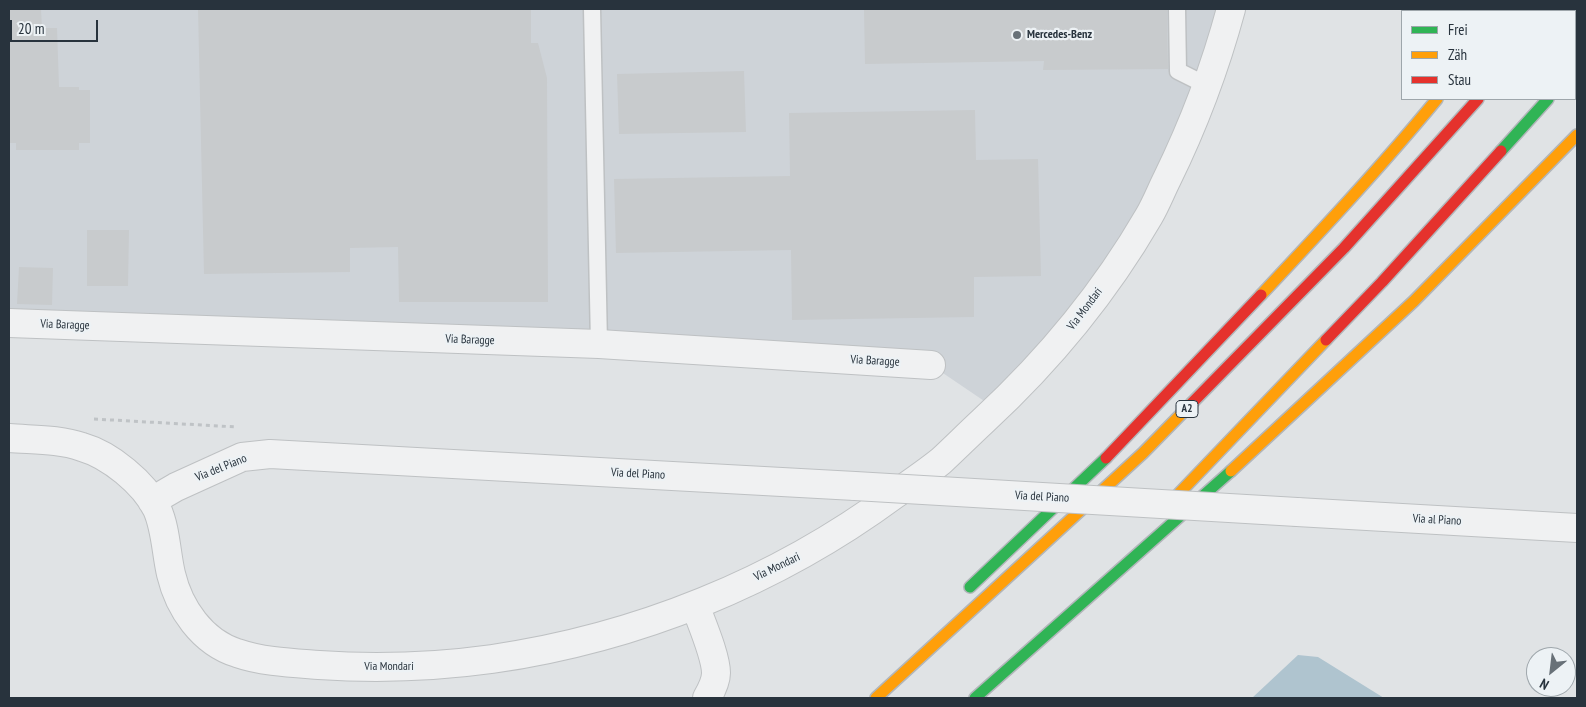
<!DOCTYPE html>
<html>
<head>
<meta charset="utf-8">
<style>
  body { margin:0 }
  #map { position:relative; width:1586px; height:707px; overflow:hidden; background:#e0e3e5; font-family:"PT Sans Narrow",sans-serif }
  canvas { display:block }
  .frame { position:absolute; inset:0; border:10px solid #28333d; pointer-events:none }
  .legend { position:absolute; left:1401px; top:10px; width:175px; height:90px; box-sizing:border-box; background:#edf2f5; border:1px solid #9ea6ab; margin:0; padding:6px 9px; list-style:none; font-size:15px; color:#28333d }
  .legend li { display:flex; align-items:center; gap:10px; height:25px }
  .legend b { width:25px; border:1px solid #9ea6ab }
  .north { position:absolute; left:1526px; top:647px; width:50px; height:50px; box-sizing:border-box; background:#edf2f5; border:1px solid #9ea6ab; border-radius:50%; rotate:209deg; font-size:14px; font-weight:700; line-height:20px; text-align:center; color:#28333d }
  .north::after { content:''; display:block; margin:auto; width:18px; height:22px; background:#687178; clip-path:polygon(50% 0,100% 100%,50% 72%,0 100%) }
  .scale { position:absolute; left:10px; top:20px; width:88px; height:22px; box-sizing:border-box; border:2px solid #28333d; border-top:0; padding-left:6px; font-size:15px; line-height:18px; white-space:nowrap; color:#28333d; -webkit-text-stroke:4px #edf2f5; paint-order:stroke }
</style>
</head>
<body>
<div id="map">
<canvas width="1586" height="707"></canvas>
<div class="frame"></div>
<ul class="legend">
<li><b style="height:6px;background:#30b455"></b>Frei</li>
<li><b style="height:6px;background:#ff9f0a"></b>Zäh</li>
<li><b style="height:6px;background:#e5322d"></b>Stau</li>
</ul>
<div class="north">N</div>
<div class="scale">20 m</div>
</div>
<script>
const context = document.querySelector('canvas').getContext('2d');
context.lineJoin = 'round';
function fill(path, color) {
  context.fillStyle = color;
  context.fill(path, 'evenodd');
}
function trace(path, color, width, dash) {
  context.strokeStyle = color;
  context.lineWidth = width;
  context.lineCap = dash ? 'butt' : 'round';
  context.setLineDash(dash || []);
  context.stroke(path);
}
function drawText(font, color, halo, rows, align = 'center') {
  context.font = font + ' "PT Sans Narrow",sans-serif';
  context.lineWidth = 4.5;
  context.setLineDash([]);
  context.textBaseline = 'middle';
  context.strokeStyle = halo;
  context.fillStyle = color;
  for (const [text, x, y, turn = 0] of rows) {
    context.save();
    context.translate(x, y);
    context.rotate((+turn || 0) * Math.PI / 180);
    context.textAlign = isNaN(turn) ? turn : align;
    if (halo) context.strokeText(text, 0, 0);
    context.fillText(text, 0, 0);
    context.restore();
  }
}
fill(new Path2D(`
  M9,9H1231L1150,215L996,409L931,365L9,323Z`), '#ced3d8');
fill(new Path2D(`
  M1298,655L1318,657L1384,698H1252Z`), '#afc4cf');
fill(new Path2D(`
  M9,9H41L42,28H57L59,87H79V90H90V143H79V150H16V143H9Z
  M198,9H531V43H538L547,78L548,302H399L398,247L350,248V272L204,274Z
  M864,9H1167L1168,69L1043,70L1044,61L865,64Z
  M744,71L746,132L619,134L617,74Z
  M975,110L976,160L1038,159L1041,276L974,277V317L792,320L791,250L616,253L614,179L790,176L789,113Z
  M87,230H129L128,286H87Z
  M19,267L53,268L52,305L17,304Z`), '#c8cbcd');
const lane = new Path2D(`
  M592,9L599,344
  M1177,9L1178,71L1208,86`);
const street = new Path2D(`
  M9,323L599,344L931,365
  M9,438C33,440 59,439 82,447C110,455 144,483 157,509C166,529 166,553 171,574C179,608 202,642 237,653C263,662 292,663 319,665C377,669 434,667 492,659C637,638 776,582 894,495C910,484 926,473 941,461C955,448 969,434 983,421C1048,361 1105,292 1149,216C1156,204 1161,191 1167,179C1194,124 1215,68 1231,9
  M152,501L176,487L242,457L270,454L855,486
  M1297,512L1577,528
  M695,605C701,622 716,656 716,673C716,682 711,691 707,698`);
const fast = new Path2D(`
  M1501,151L1548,99
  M970,587L1106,458
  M975,698L1231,471`);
const slow = new Path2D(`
  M1509,11L1511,9
  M1554,11L1556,9
  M1261,295C1321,231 1381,167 1437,99
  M1231,471L1414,301L1577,135
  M1167,506L1326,340
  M876,698L1143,453L1192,403`);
const jam = new Path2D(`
  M1575,68L1577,65
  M1326,340L1382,282L1501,151
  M1192,403L1344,248L1478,99
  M1106,458L1261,295`);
trace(lane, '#bec1c3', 19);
trace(street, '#bec1c3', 30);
trace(fast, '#b2b6ba', 14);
trace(slow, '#b2b6ba', 14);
trace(jam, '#b2b6ba', 14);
trace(new Path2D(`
  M94,419L237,427`), '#bfc3c6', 3, [4, 4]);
trace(lane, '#f0f1f2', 16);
trace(street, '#f0f1f2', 28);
trace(fast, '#30b455', 11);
trace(slow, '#ff9f0a', 11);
trace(jam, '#e5322d', 11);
const streetBridge = new Path2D(`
  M855,486L1297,512`);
trace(streetBridge, '#bec1c3', 30, []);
trace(streetBridge, '#f0f1f2', 28);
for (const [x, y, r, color] of [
  [1017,35,5,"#687178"]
]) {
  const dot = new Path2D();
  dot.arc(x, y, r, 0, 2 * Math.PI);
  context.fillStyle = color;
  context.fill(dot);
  trace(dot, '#edf2f5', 2);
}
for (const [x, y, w] of [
  [1187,409,22]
]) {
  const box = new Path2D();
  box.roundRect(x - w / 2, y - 8.5, w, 17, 4);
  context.fillStyle = '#edf2f5';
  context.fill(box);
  trace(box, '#28333d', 1);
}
drawText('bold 11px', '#28333d', null, [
  ["A2",1187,409]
]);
drawText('bold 12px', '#28333d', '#edf2f5', [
  ["Mercedes-Benz",1027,35]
], 'left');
drawText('12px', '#28333d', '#edf2f5', [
  ["Via Mondari",1085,309,-53],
  ["Via Baragge",65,325,2],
  ["Via Baragge",470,340,2],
  ["Via Baragge",875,361,3],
  ["Via del Piano",221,468,-22],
  ["Via del Piano",638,474,3],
  ["Via del Piano",1042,497,3],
  ["Via al Piano",1437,520,3],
  ["Via Mondari",777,567,-26],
  ["Via Mondari",389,667]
]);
</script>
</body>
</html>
